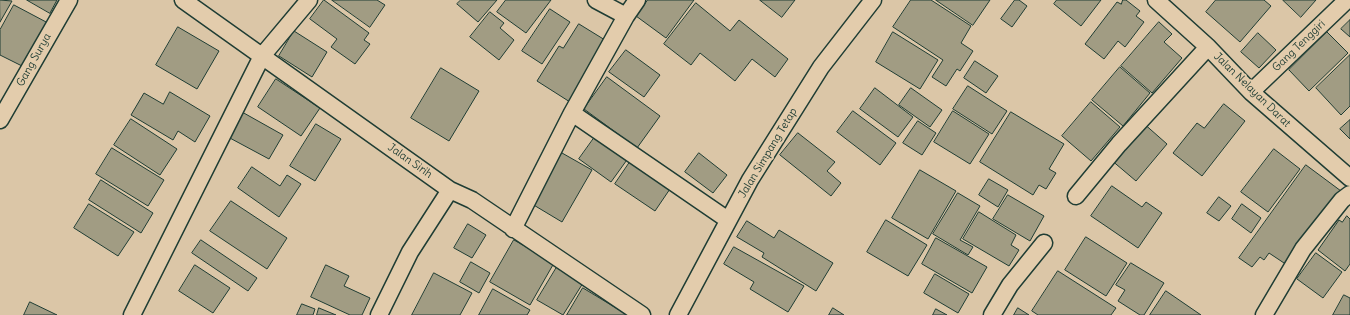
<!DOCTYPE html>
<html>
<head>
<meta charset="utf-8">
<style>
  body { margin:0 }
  canvas { display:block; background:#dbc6a7 }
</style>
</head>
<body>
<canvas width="1350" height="315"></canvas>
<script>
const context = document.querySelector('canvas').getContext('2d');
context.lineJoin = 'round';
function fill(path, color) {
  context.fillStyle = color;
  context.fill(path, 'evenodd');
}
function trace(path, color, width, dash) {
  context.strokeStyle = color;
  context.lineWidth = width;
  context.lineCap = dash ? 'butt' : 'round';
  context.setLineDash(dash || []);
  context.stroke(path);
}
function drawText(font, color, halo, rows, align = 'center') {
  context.font = font + ' Delius,sans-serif';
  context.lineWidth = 4;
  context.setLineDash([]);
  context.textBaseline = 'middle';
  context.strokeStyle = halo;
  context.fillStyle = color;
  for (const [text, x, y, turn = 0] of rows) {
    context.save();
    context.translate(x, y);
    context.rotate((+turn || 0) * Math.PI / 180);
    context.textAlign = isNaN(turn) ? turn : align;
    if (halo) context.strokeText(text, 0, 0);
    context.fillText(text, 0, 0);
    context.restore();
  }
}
const building = new Path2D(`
  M0,0L12,1L0,22Z
  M27,0H57L50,13Z
  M324,0L369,33L364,40L370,44L355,64L331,47L337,39L310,19Z
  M332,0H377L385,5L370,27Z
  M461,0H497L478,22L457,4Z
  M506,0H551L526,33L497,12Z
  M648,0H694L666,38L636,16Z
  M760,0H795L782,17Z
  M911,0H931L971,26L961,43L973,51L960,71L957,69L946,86L932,77L943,60L893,27Z
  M936,0H990L973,25Z
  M1015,0H1019L1027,6L1012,27L1001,19Z
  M1057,0H1101L1081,26L1054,4Z
  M1123,0H1126L1140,11L1136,16L1144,22L1125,47L1118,41L1104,59L1085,44L1117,2L1121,4Z
  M1216,0H1264L1271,6L1240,42L1206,12Z
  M1283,0H1316L1301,17Z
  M696,3L730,31L739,20L788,59L775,77L752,59L735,81L700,53L691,65L664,44Z
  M14,5L48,23L24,67L0,55V30Z
  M550,9L570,22L542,64L522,51Z
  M490,12L504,23L500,28L514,40L499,60L470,37Z
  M1350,20V37L1341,29Z
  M1159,22L1172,34L1164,42L1182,58L1152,93L1121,66Z
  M579,24L605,40L589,65L592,66L570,102L537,81L559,46L563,48Z
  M178,27L219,51L197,89L156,65Z
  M294,31L327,52L312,77L279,56Z
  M893,32L938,60L920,89L876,62Z
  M1327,32L1348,53L1309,91L1289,70Z
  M1258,33L1276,50L1259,68L1241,52Z
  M626,50L660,75L644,97L609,72Z
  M1350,55V106L1341,115L1316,88Z
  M975,61L998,76L986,93L964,78Z
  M1120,67L1150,93L1123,126L1092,100Z
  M441,68L479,91L449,141L411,118Z
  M607,77L660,116L637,148L584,109Z
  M276,79L320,108L301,136L258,107Z
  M968,86L1007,111L992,134L953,109Z
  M875,88L913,117L898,137L860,109Z
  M911,88L942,110L930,127L899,105Z
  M170,92L210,116L195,142L178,131L173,140L131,115L144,93L163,104Z
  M1091,102L1120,127L1091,161L1062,136Z
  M1224,104L1245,121L1202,176L1173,153L1197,123L1204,128Z
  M853,111L896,143L880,165L837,132Z
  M953,111L989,134L970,164L934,142Z
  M242,112L283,135L269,159L228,137Z
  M1011,112L1064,144L1049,169L1056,173L1046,189L1039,185L1033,195L980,162Z
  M131,119L177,149L160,175L114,145Z
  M1350,120V139L1340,129Z
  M918,121L936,133L922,155L903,143Z
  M1142,122L1167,144L1136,181L1110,159Z
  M316,124L341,139L315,181L290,166Z
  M798,133L835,162L827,171L841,183L831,196L780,155Z
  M597,134L629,157L611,182L579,159Z
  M112,148L164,180L148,206L96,174Z
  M1274,149L1300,169L1268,212L1241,192Z
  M562,153L592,170L562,222L532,204Z
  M699,153L727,175L713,193L685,172Z
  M632,159L672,186L655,211L615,184Z
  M1306,165L1341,191L1287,265L1269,253L1264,260L1260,257L1252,267L1239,258Z
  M252,167L280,186L287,175L301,184L279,217L238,188Z
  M920,170L956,191L928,239L892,218Z
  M989,179L1008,190L998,207L979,195Z
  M101,180L153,213L141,233L89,200Z
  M1112,186L1142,207L1146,202L1162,213L1138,248L1091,216Z
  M958,193L980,206L960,240L973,247L968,255L933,234Z
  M1008,195L1044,216L1030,241L993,219Z
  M1219,197L1231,206L1219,221L1207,213Z
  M231,201L287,238L267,269L210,231Z
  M89,204L134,232L118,256L74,228Z
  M1242,204L1261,218L1251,233L1232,219Z
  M979,212L1016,235L1011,245L1019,250L1009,266L963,239Z
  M1347,216L1350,219V264L1345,271L1318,250L1339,220L1342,222Z
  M886,220L927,245L908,276L867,252Z
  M747,221L774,238L779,230L833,263L816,291L762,257L764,253L737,237Z
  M468,224L486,235L472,258L454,248Z
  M1086,237L1127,263L1106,296L1065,270Z
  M936,238L987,267L972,293L922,264Z
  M201,240L257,278L248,291L192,253Z
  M514,240L554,263L530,305L490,282Z
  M734,247L804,286L788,312L750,289L754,282L724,264Z
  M1316,253L1342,272L1323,298L1297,279Z
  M471,262L490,273L479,293L460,282Z
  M1131,263L1164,283L1144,315H1140L1118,301L1125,290L1116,285Z
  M195,265L230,288L213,313L179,291Z
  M326,265L349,276L344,286L370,298L362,315H350L311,297Z
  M557,267L583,283L563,315L537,300Z
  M1058,271L1116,308L1111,315H1038L1032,311Z
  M434,273L472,293L460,315H412Z
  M935,274L969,294L958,313L924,293Z
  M583,288L626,314L625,315H567Z
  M493,289L530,310L527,315H479Z
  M1166,291L1201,315H1150Z
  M1344,295L1350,298V315H1333Z
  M30,302L57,315H24Z
  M302,304L315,309L313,315H297Z
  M319,308L336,315H317Z
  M833,308L844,315H829Z
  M1018,308L1029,315H1014Z
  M936,309L947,315H933Z`);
fill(building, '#a19c83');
trace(building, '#1f3d34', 1);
const minor = new Path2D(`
  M183,0L450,190L472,200L642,315
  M596,0L626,16
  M1156,0L1208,47L1251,92L1350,178
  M1251,92L1347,0
  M572,113L728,220
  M0,120L69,0
  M1076,196L1119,144L1208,47
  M513,229L572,113L626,16L637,0
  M132,315L262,56L309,0
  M379,315L410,252L450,190
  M678,315L750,180L821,67L873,0
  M992,315L1010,285L1044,243
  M1264,315L1303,249L1342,200L1350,194`);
trace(minor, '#1f3d34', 19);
trace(minor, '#e3ccac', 16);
drawText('11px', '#1f3d34', '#e3ccac', [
  ["Gang Tenggiri",1299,46,-44],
  ["Gang Surya",34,60,-61],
  ["Jalan Nelayan Darat",1252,90,44],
  ["Jalan Simpang Tetap",768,153,-59],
  ["Jalan Sirih",410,161,35]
]);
</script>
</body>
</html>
